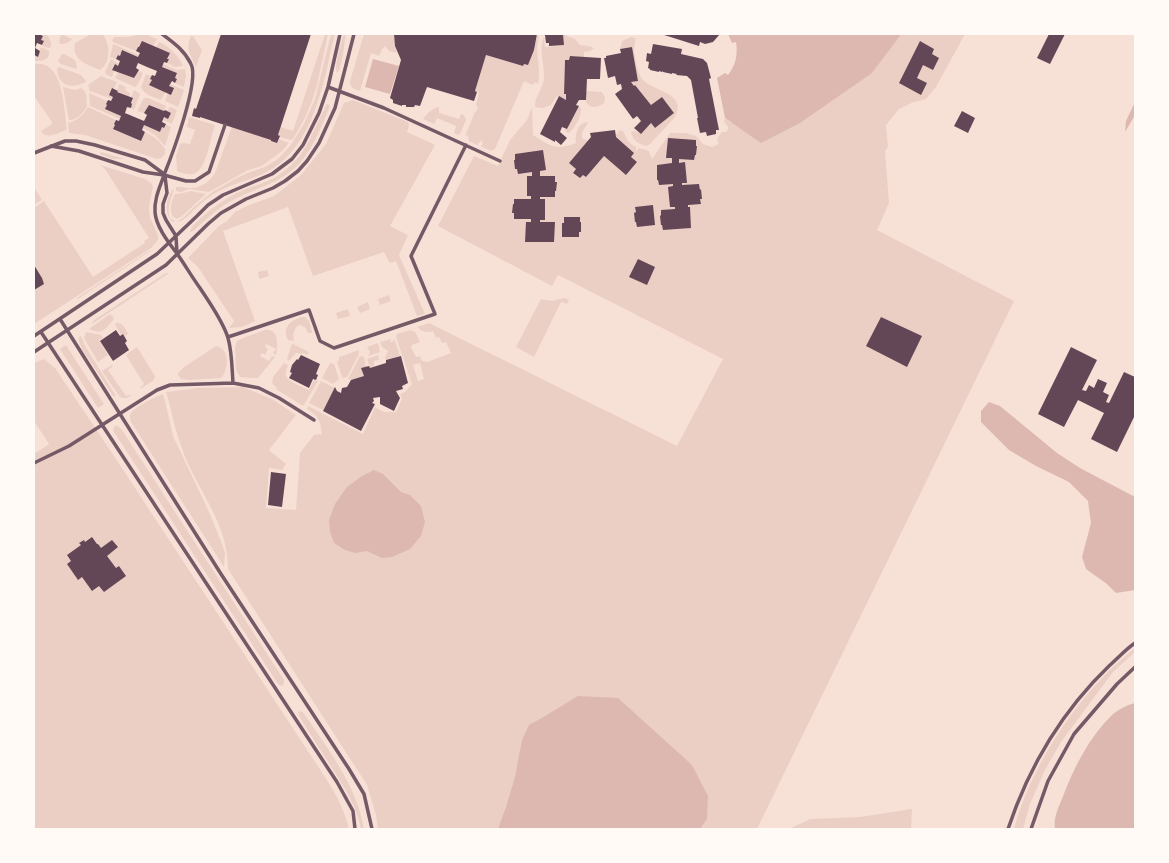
<!DOCTYPE html>
<html>
<head>
<meta charset="utf-8">
<style>
  body { margin:0 }
  #map { position:relative; width:1169px; height:863px; overflow:hidden; background:#f7e1d7; font-family:Roboto,sans-serif }
  canvas { display:block }
  .frame { position:absolute; inset:0; border:35px solid #fffaf5; pointer-events:none }
</style>
</head>
<body>
<div id="map">
<canvas width="1169" height="863"></canvas>
<div class="frame"></div>
</div>
<script>
const context = document.querySelector('canvas').getContext('2d');
context.lineJoin = 'round';
function fill(path, color) {
  context.fillStyle = color;
  context.fill(path, 'evenodd');
}
function trace(path, color, width, dash) {
  context.strokeStyle = color;
  context.lineWidth = width;
  context.lineCap = dash ? 'butt' : 'round';
  context.setLineDash(dash || []);
  context.stroke(path);
}
fill(new Path2D(`
  M40,34H47L51,42V47L49,48L42,46L44,42L41,40L43,35Z
  M61,34L72,39C69,43 65,44 60,44L59,41Z
  M91,34H102C111,43 111,63 100,70C88,65 71,60 75,43Z
  M139,34H145L157,39L153,46L138,47L136,51L113,42L112,41L114,37H130Z
  M325,34H328L317,85L312,101L305,118L293,139L291,140L279,137L278,135L281,127L293,131Z
  M331,34H335C330,51 328,68 323,84C315,115 301,151 272,169C256,179 236,182 219,191C211,195 204,201 197,207C191,212 186,220 178,222V221L183,218L194,207L211,193L233,180L245,174L265,167L278,159L290,146L304,124L315,99Z
  M344,34H346C344,43 343,67 337,73C334,64 341,43 344,34Z
  M364,34H394L395,46L397,53L389,51L385,46L382,49L379,56L371,53L360,91C354,89 350,88 350,81Z
  M563,34L575,39L580,45L589,46L594,48L590,51L584,52V57L570,56L569,60H565L564,94H566V100L557,96L551,105L543,108L535,107C534,98 543,88 544,78C545,65 538,49 544,37L545,47L564,45Z
  M899,34H965L936,87L926,99L914,102L899,109L886,125L888,147L885,151L889,203L877,230L1014,301L757,829H378L376,815L367,785L228,569C229,528 201,494 185,457C183,450 180,443 178,437C173,422 171,407 166,392L198,388L243,387L272,399L296,415L269,450L286,464L282,470L269,468L266,508L296,510L300,453L314,435L322,434C320,421 320,417 307,409L308,406L363,434L375,407L384,412H396L402,399L400,394L405,392L412,384L396,337L397,334L411,330L416,333L420,342L412,345L411,347L416,357L420,356L422,361L427,362L451,353L446,342L442,343L439,337L436,338L433,331C427,333 422,332 417,327L429,323L677,446L723,359L558,275L552,286L438,226L474,156L498,166L510,140L527,120L532,107L533,135C551,146 555,151 576,143C575,134 577,123 588,122L582,133V138L588,141L569,163L576,169L573,174L580,178L583,175L586,177L604,156L637,162L631,157L634,153L616,137L615,134H617L619,130L623,131C627,138 627,143 636,147V151L639,148L649,151L652,159L670,133H686L696,136L703,144L712,147L719,144L717,139L722,132H726L728,129V127L724,122L725,118L731,123L872,73L899,36ZM420,363L424,379L418,381L413,365Z
  M537,35L539,36C534,52 542,68 538,84L535,82L533,85L524,81L495,149L491,151L482,147L481,146L483,144L482,141H480L478,145H477L469,141L468,136L467,135L465,136L475,112H476L478,107L476,105L479,92L475,91L486,55L523,66L534,50Z
  M191,36H193L202,50L196,67C191,56 185,49 191,36Z
  M631,37L635,38C636,42 634,46 634,50C635,58 637,70 641,77C649,92 689,91 675,117L650,144L647,146C638,144 633,141 631,132L634,131L640,133L651,123L655,128L674,113L662,97L651,105L635,85L634,86L631,82L638,81L632,47L620,49L622,41Z
  M159,42C169,46 179,56 183,66L175,67L167,63L168,60L167,59L170,53L156,47Z
  M113,44L139,55L138,57L122,50L120,56L118,55L116,59L110,57Z
  M41,47L49,51C50,61 41,61 34,61V55L38,57Z
  M62,54H64L75,60L77,66L76,69L61,64L58,61Z
  M111,59L119,64L118,66L114,64L112,69L114,71L112,77L107,75L105,72Z
  M34,64C64,59 64,109 67,129L66,130C58,133 46,140 41,131L51,125L52,122L34,96Z
  M163,64L177,70L185,69L186,76L184,87L175,83L177,79L175,78L177,73L162,67Z
  M59,67L81,75L86,81V82C71,89 59,87 57,69Z
  M139,71L143,73L139,82L135,87L115,78L118,72L134,78L136,73H138Z
  M146,74L151,76L150,79L152,80L150,84L166,91L161,100C154,97 144,95 141,87Z
  M101,76L117,82L114,89L112,88L109,95L113,97L112,99L90,91L88,85Z
  M119,84L126,87L125,90L130,93L129,97L117,92V90Z
  M170,84L184,90L178,107L165,101L168,93Z
  M63,87L75,90L81,88C88,91 86,100 87,107C82,113 78,120 69,120Z
  M134,90L140,94L134,110L131,108L133,98L131,97Z
  M588,91L602,92L605,97L604,103C599,107 590,110 586,102C585,99 586,95 586,92Z
  M89,93L107,101L106,104L107,105L105,109L121,116L120,119L90,106Z
  M144,98H148L166,106L164,111L149,105L144,113L137,111Z
  M353,100L408,122L409,125L407,132L435,145L390,226L408,235L399,255L425,314L417,316L396,261L390,263L388,260L384,252L313,276L288,207L223,231L255,321L242,327L229,328L234,321L198,267L188,258L219,226L227,221L235,212L247,206L274,196L301,175L326,144L344,103Z
  M327,104H328L330,106C322,125 314,147 300,163C280,184 258,187 233,200C217,208 206,220 192,232H190C191,226 197,222 201,218C215,205 231,195 248,188C257,185 266,182 274,178C307,158 310,135 327,104Z
  M88,107L116,120L114,124L115,125L114,129L140,141L145,132C155,137 160,141 165,149V154L161,158L157,159L85,135L69,133L68,123C77,121 83,115 88,107Z
  M170,107L177,110L172,124L163,120L164,117L168,119L171,113L167,111Z
  M439,107V113L459,119L461,114L464,115L466,120L460,134L458,135L454,133L456,126L437,118L434,124L423,119C426,114 434,107 439,107Z
  M578,107L581,108C582,116 575,128 569,133L566,132L564,129H567Z
  M189,117L215,125C210,138 207,171 193,174C187,175 182,173 177,171L176,156L180,144L183,143L190,144L195,130L187,127Z
  M165,124L171,127L165,146L155,135L143,128L144,125L160,132L162,127L164,128Z
  M232,127L271,140V141L277,143L279,139L289,143L282,151L266,163L259,167L248,170L209,192L189,189L181,192L176,191V187C181,186 185,188 190,188C201,188 209,182 215,173Z
  M102,152L124,159H113L99,154Z
  M100,165L145,179L151,183L153,187L150,201L149,209L150,218L158,235V240L151,248L34,324V208L44,201L93,277L145,243L144,241L149,238L105,169Z
  M34,187L42,200L35,204L34,202Z
  M174,188C172,199 166,206 170,218L175,221L173,222C163,214 166,197 174,188Z
  M191,191L206,194L182,216L177,219L173,217C169,209 171,202 175,194C181,194 185,192 191,191Z
  M150,250V251L78,299L77,298Z
  M267,270L269,276L259,279L258,272Z
  M166,273H169L92,324L94,320Z
  M389,295L391,301L380,305L378,299Z
  M564,298L569,300L567,304L561,302L534,357L516,347L541,299L552,301Z
  M368,302L370,309L360,313L357,307Z
  M348,309L350,316L338,319L336,313Z
  M110,314L114,318L113,320C105,330 102,335 89,329Z
  M302,317H305L309,321L312,332V333H308L305,327L299,325C293,329 293,335 294,341L288,340C282,328 290,320 302,317Z
  M116,323C123,322 125,328 128,334L125,336L123,334L121,335L115,324Z
  M265,330C279,328 278,346 276,355L273,353L276,349L266,344L265,347L268,349L265,355L262,353L260,356L269,361L272,356L275,357L258,378H253L240,377L237,372L236,369L235,348L237,341L243,338Z
  M86,332L101,335L103,338L99,340L108,355L98,362L84,338Z
  M81,336L84,344L116,396H113L82,349L79,341V337Z
  M394,338L400,356L386,360L385,357L388,351L382,347L380,342L391,339L390,342H393Z
  M378,343L380,352L368,356L370,352L367,347Z
  M292,344H293L309,352L307,355L303,353L302,354L296,353L289,361L287,359Z
  M66,345L104,404L98,408L60,349Z
  M216,346C219,347 222,348 224,351C229,357 227,373 221,378L190,380L181,379L178,375V373L184,367Z
  M137,347L155,376L154,380L142,388H140L144,384L126,355Z
  M359,350V354L347,377L343,378L342,377L337,362L339,360V357Z
  M378,355L379,359L378,360L374,361V366L370,368L367,359Z
  M360,356L364,357L366,367L361,368L364,376L351,380L348,379Z
  M44,359L55,368L114,456L321,771C333,789 344,807 349,829H34V454L49,444L34,421V363Z
  M284,363L288,365C287,368 285,373 286,376C287,381 301,386 306,389L309,390L314,380L318,381L305,403L303,406L276,389L277,388L272,383L273,377Z
  M330,363L334,364L339,379L333,384L322,378Z
  M112,365L113,366L108,370L126,396L131,394C129,399 124,399 120,397L102,371Z
  M321,381L335,388L323,410L309,403Z
  M163,394L165,401L173,436L210,514L222,544L225,553L224,567L131,422C130,419 129,416 131,413C136,406 155,397 163,394Z
  M115,426H118L122,430L284,680V683L283,685L281,686L278,684L114,432L113,429Z
  M1135,648V652L1113,672L1061,742L1045,770L1030,804L1023,829H1014C1029,772 1069,709 1112,668C1119,661 1127,655 1135,648Z
  M300,711L303,712C327,748 357,785 364,829H361C357,809 350,798 340,781C327,759 312,738 299,716L298,713Z
  M912,809L911,829H789L810,819L860,817Z`), '#ebcfc5');
fill(new Path2D(`
  M728,34H899L900,36L872,73L800,123L761,143L725,118L717,78L725,73L728,75C736,65 738,54 736,42L732,43Z
  M373,59L399,66L390,94L365,87Z
  M1135,102V115L1125,132L1126,121Z
  M989,402L1000,406L1057,453L1080,468L1135,497V590L1116,593L1107,584L1086,569L1082,557L1091,523L1088,501L1069,482L1036,466L1009,450L981,422V411Z
  M374,470L383,474L401,492L410,495L421,506L425,522L421,536L410,549L392,557L382,558L367,551L355,553L345,550L334,543L330,532L329,520L335,504L347,487L362,476Z
  M578,696L618,698L692,765L708,796L707,819L700,829H498L506,807L515,777L522,740L529,725L542,718Z
  M1135,703V829H1055C1053,819 1058,808 1062,799C1073,769 1089,737 1113,714C1119,709 1127,705 1135,703Z`), '#dcb8b0');
fill(new Path2D(`
  M34,34H39L43,36L41,40L44,41L42,45L37,43L35,48L40,51L38,57L34,55Z
  M221,34H311L278,135L280,136L277,143L271,141V140L200,117V118L192,116L194,108L196,109Z
  M394,34H537L534,50L528,65L524,64L523,66L486,55L475,91L477,92L474,101L427,87L420,106L415,105L414,107H406V105H402V106L393,103V100L390,98L401,60L395,46Z
  M548,34H563L564,45L549,46V43H546L545,35Z
  M661,34H720L713,42L705,44L700,42L699,46Z
  M1049,34H1065L1050,64L1037,58Z
  M142,41L170,53L167,59H169L167,63L164,62L162,67L177,73L175,78L177,79L175,83L172,81L169,86L174,88L171,95L149,85L152,80L150,79L152,75L155,76L157,71L147,67L138,63L136,68L139,70L134,78L112,70L115,64L118,66L120,61L116,59L118,55L120,56L122,50L138,57L140,53L136,51L138,47H139Z
  M920,41L934,49L932,54L939,58L933,70L923,65L917,78L927,83L921,95L899,83Z
  M653,44L682,49L681,54L703,59L707,63L711,78L709,79L719,130H716V134L707,136L706,132L700,133L697,118H698L691,80L687,76L676,75L677,74L672,73V74L663,72V71L662,72L659,71V72L650,70V69L648,68L649,62L646,61L647,53L651,54Z
  M632,47L638,81L631,82L634,86L635,85L651,105L662,97L674,113L655,128L651,123L641,134L634,128L641,121L637,116L633,119L615,94L622,89L621,84L617,85L615,76L608,78L604,58H606V56L621,53L620,49Z
  M570,56L601,58L600,79H587L586,100H579L576,105L579,106L567,129L562,127L560,132L567,138L561,145L555,140V142L540,134L559,96L566,100V94H564L565,60H569Z
  M112,88L118,91L117,92L133,98L131,103L132,104L131,108L127,107L125,113L144,121L147,115L144,113L149,105L164,111L165,110L171,113L168,119L164,117L162,122L166,124L164,128L162,127L160,132L144,125L142,130L145,132L141,141L113,129L115,125L114,124L116,120L119,121L121,116L105,109L107,105L106,104L108,100L111,101L113,97L109,95Z
  M962,111L975,118L968,133L954,126Z
  M615,130L616,137L634,153L631,157L637,162L626,175L604,156L586,177L583,175L580,178L573,173L576,169L569,163L591,137L590,133Z
  M668,138L696,140V146H697L696,155H695L694,160L679,159V163L685,162L687,183H682V185L699,184L700,190L701,189L702,199H700L701,204L688,205V207H690L691,228L663,230L662,225H661L660,216L661,215V210L675,209V207H670L668,187L673,186V184L659,185L658,180H657V165L672,163V158H666Z
  M543,150L546,170L540,171V176H555V182H557L556,191H555V197H540V199H545V220H540V222H555L554,242H525L526,222H531V219H514V213H512L513,204H514V199H531V196H527V176H532V172L518,174L517,169H515L514,160H515V154Z
  M653,205L655,225L637,227L636,222H635L634,213L636,212L635,207Z
  M564,217H580V222H581V232H579V237H562V223H564Z
  M638,259L655,267L647,285L629,277Z
  M34,265L42,278L44,284L34,290Z
  M881,317L922,336L907,367L866,346Z
  M116,330L120,336L123,334L127,341L125,343L129,350L113,361L100,341Z
  M1071,347L1097,360L1082,390L1086,391L1089,385L1094,388L1098,379L1107,383L1103,392L1109,395L1106,402L1109,403L1124,372L1135,377V415L1117,452L1091,439L1104,413L1078,400L1064,427L1038,414Z
  M301,355L320,364L316,374L318,375L316,380L313,379L309,388L289,378L292,373L290,372L292,365L297,359L298,360Z
  M401,356L408,383L402,386L403,389L396,391L400,398L394,411L380,404V397L373,398L374,401L372,403L375,404L361,431L323,411L335,387L337,391L341,393L342,388L347,387L351,380L364,376L361,368L369,366L370,368L386,363V360Z
  M271,472L286,474L282,507L268,505Z
  M92,537L97,544H98L101,548L112,540L118,547L107,556L116,568L119,566L126,576L104,592L99,586L92,591L82,577L78,580L67,564L71,561L67,555L81,545L79,543L84,540L85,542Z`), '#644757');
trace(new Path2D(`
  M162,34C174,43 184,50 191,64C200,81 172,155 164,175C160,187 154,199 155,212C156,227 169,243 178,255C185,265 192,277 200,288C209,302 223,321 228,338C232,352 232,368 233,383
  M328,87L384,108L500,161
  M51,146L79,151L143,172L164,175L186,181H195L209,172L225,125
  M34,153L65,141H76L95,145L145,160L164,174
  M165,176L167,193L163,204V213L166,220L176,236L177,254
  M60,319L221,574L349,769L364,794L372,829
  M41,332L337,782L353,811L355,829
  M34,336L157,254L197,216L208,205L223,195L272,174L292,159L303,145L319,113L328,87L340,34
  M228,337L309,310L320,341L334,348L435,314L411,256L466,145
  M34,352L166,265L208,224L221,213L246,199L273,188L285,181L298,171L307,161L319,143L335,108L354,34
  M34,463L69,446L157,390L170,385L233,383L259,388L279,398L314,420
  M1008,829C1029,766 1062,711 1110,665C1118,658 1126,649 1135,643
  M1031,829L1048,781L1074,734L1117,684L1135,667`), '#755966', 3.5);
</script>
</body>
</html>
